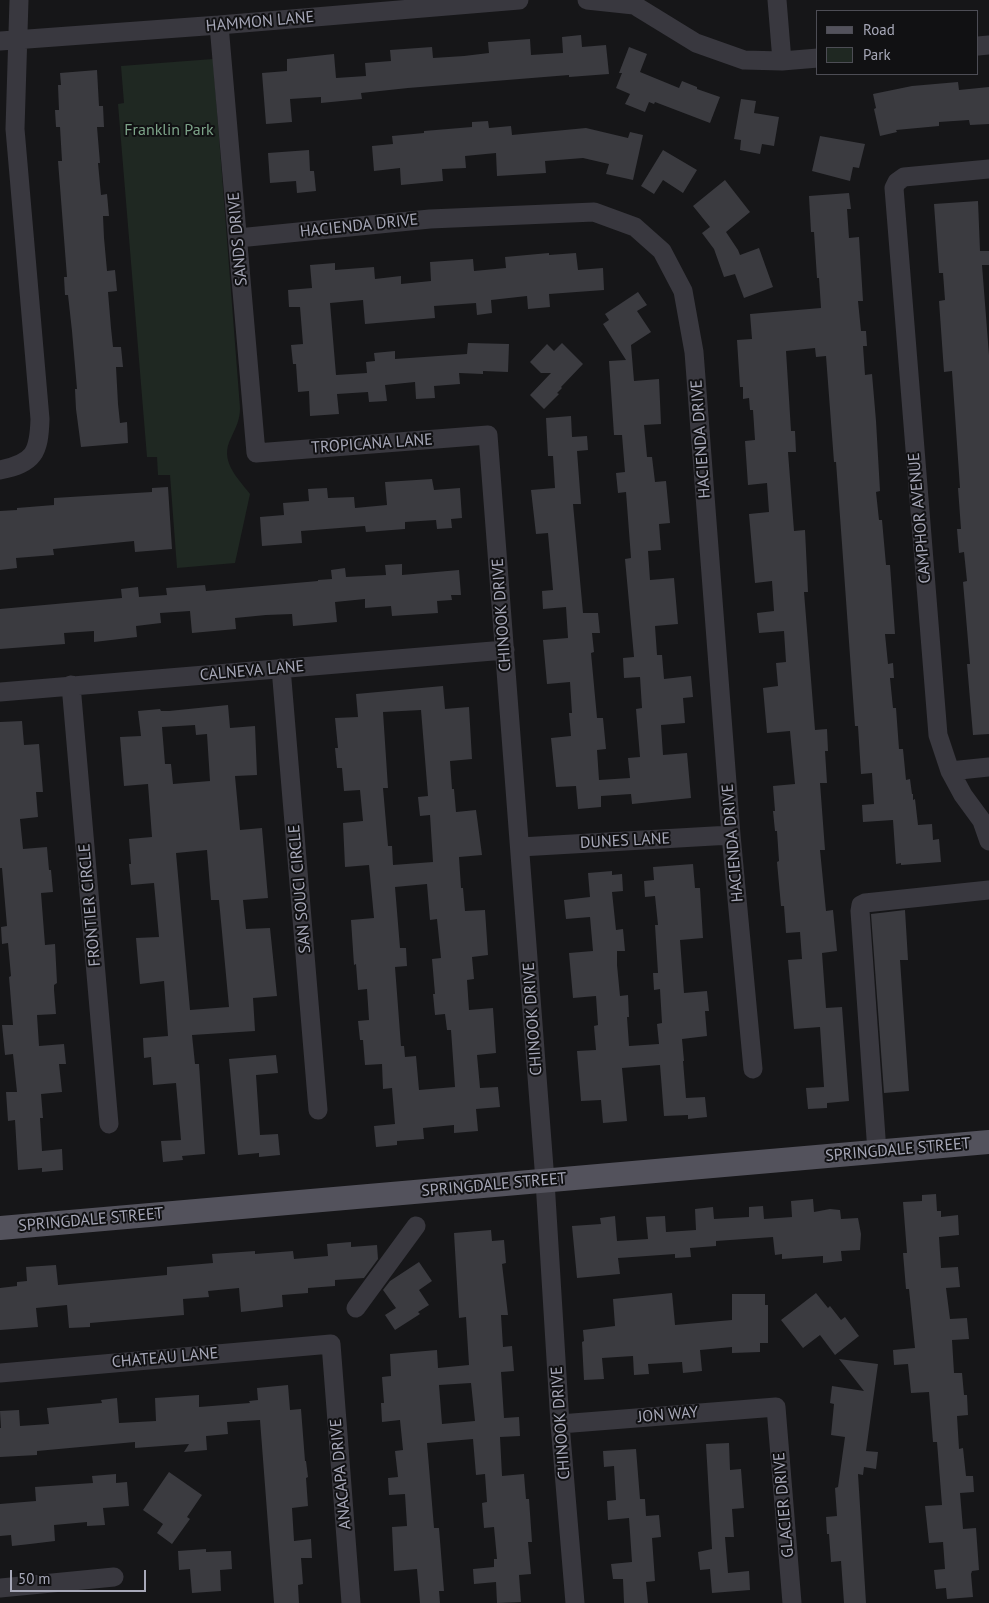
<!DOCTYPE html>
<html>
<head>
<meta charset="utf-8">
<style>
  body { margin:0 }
  #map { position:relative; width:989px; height:1603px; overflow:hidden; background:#161618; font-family:"PT Sans",sans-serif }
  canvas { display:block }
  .legend { position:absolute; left:816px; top:10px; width:162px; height:65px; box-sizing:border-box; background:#111113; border:1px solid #4d4d55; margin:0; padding:6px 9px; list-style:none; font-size:15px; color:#a7a8b8 }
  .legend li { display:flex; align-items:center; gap:10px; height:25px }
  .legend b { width:25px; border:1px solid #4d4d55 }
  .scale { position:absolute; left:10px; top:1570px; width:136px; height:22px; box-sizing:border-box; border:2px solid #a7a8b8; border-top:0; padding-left:6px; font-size:15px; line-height:18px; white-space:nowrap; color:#a7a8b8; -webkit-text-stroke:4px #111113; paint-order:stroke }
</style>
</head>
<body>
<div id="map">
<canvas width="989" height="1603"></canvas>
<ul class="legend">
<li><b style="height:6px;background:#53525c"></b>Road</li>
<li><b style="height:14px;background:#1f2822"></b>Park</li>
</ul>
<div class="scale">50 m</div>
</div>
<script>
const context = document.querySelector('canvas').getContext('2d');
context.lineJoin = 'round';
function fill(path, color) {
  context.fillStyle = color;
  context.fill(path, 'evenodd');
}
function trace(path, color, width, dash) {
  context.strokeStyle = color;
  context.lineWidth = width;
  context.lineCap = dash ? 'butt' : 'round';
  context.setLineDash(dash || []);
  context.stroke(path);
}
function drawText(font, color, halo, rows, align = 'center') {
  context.font = font + ' "PT Sans",sans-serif';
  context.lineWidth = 4;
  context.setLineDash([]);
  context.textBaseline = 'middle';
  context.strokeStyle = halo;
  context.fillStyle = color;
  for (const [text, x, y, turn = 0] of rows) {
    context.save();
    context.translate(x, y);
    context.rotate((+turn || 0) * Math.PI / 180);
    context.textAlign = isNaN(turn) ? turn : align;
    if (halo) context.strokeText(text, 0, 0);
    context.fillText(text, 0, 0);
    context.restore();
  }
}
fill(new Path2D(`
  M213,59L240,408C240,420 236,427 231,438C219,461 237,477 250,494L235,563L177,568L170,475H158L157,457H147L118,104L124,103L121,66Z`), '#1f2822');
fill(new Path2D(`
  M581,35L582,47L606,45L609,74L569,77V75L408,88L361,93L362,99L321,103V97L290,99L292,122L266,124L262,73L287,71V59L334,54L336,78L366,76L365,63L391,61L390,50L432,47L433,58L464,56L489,53L488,42L530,39L531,55L563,53L562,37Z
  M629,47L647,54L640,72L679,88L682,81L697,87V89L720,97L710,123L655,102L654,104L649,102L645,112L625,104L630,94L616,88L622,73H619Z
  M97,70L99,106H103L104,127H97L100,163H98L101,195L107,194L109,216H103L104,238L107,271L115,270L117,291L108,292L111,328L113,347H121L123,367H116L118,404L120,423L127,422L128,443L81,447L76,409L75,389H77L72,331L68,295H65L64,277H67L58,161H62L60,127H56L55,110H59L58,85H61L60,73Z
  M958,82L959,90L989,87V124L970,125L969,120L939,122V126L896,130L897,132L880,136L874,109L876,108L873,94L912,86Z
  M741,99L756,101L754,113L779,117L774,146L762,144L760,154L740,150L741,140L734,139Z
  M488,121L489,128L511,126L512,135L586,128L628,138L630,132L643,135L633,180L606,174L609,164L583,158L545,161L546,173L497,176L496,153L465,156L466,168L442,169L443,181L401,185L400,168L374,171L372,146L393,144L392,136L424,133V131L472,127V122Z
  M820,136L865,144L859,168L853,167L850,181L812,171Z
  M309,150L310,171H314L316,191L297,193L296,181L270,183L268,153Z
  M663,150L697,170L683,193L663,180L654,194L641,186Z
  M725,180L750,212L726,232L738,250L740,255L759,248L773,287L744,298L735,274L724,277L714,249L702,233L710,227L693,206Z
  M849,193L851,209H847L849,238L859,237L863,301H858L861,331H866L867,346H863L865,375L872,374L876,421L880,491L876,492L879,520H882L886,565H890L895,634H885L888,664L893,663L894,678H890L893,708H896L899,749H903L906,780L910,779L912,794H913V800L915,799L918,825L932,824L933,840L939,839L941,862L901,865V863L896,864L893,820L863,822L862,805L874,804L872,773L861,774L858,726H855L842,544L836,462H834L826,356L816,357L815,348L786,351L791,431H795L796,452H788L794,531L805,530L808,592H804L815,730L827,729L828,751H825L827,783H820L825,850H820L826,911L833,910L837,951L822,953L826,1008L842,1007L849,1101L827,1103V1108L808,1109L806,1088L824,1087L820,1027L794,1029L788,960L802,959L800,932L786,933L784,906H781L777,862L779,861L777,831H775L773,811H775L773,786L795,784L790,731L767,733L763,688L778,686L776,663L786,662L784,631L759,633L757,613L774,611L772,581L755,583L749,514L769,512L767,483L748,485L745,441L755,440L753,410H750L749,398L743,399V387H740L737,340L752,339L750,314L821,308L819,278H817L814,232H811L809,196Z
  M978,201L980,251H989V265H982L989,355V734L973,735L967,664H970L963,582L967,581L964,552L959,553L957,529H961L958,488H960L952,371L944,372L939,301L945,300L943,273H939L934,204Z
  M549,253V255L576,253L578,270L603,268L604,290L549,294L550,307L528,309L527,296L491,300L492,313L477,315L476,303L434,306L435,318L365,324L363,300L330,303L336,375L367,373L366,362L375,361L374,353L395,351V359L467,354L468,343L509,344L508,372L483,371V374L459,373L460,384L434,386L435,398L416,399L415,382L385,385L387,401L369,402L368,392L337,394L339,414L310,416L309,391L298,392L296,364H293L291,345L303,344L300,307H289L288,290L312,288L310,265L335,263V270L374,267L375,279L401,276V284L431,281L430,262L473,259L474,271L506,268L505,257Z
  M638,292L647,305L637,311L651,332L631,345L634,381L659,379L661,424L644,425L647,457H652L655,482L666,481L670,523L659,524L661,550L648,551L650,580L674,578L678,624L655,626L657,655H662L664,679L691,676L693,697L683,698L685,723L661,725L663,755L687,753L691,798L632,804L631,794L601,796V807L578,809L576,786L556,787L551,738L571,736L569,713H572L570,682L547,684L543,640L568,638L566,607L543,609L542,591L553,590L548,533L536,534L531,490L555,488L553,456H548L546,418L571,416L572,437L587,436L588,450L577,451L581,504H573L583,613H598L600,633H592L594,652L591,653L597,718H603L606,749L597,750L599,780L630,778L628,758L640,757L636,709L642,708L640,677L624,678L623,658L634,657L625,559L631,558L626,492L618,493L616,473L625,472L622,435H614L609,361L626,360L603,324L609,320L605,314Z
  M562,343L583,364L561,387L562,388L557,393L559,394L544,409L530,395L551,373H541L530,362L547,344L554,351Z
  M432,479L434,490L460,488L462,518L451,519L452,528L437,529L436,520L405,522V529L366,532L365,526L301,531L302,543L262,546L260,517L284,515L283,503L309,501L308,489L327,488L328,498L354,497L355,508L387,505L385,482Z
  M168,487L172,549L135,552L134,541L53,549L54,555L16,558L17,568L0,570V511L17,510V508L54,505V498L152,492V488Z
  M402,564V575L459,570L461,595H451L452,600L437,601L438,613L392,616L391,606L365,608V599L335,602L337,622L293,626L292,614L266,615L235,618L236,629L192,633L190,611L160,613L161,623L136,626L137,637L94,642V631L64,633L65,644L0,649V609L122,598L121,589L138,587L139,597L167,595L166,588L205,585L206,591L318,581V580L332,579L331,570L345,568L346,577L386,575L385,565Z
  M443,686L445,709L469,707L472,759L450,761L452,789H454L456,812L476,810L482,855L459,857L461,888H463L465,911L485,910L488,955L472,957L474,979L467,980L469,1010L493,1008L496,1053L477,1055L480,1088L498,1087L500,1107L476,1109L478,1131L454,1133V1125L423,1128L424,1139L397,1141V1145L376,1147L374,1126L395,1124L392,1088L383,1089L382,1064L365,1065L363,1040H360L358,1021L369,1020L367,989L358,990L356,964L354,965L351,920L374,918L369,865L345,867L343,823L363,821L360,790L344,791L342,768H337L335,748H338L335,718L358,717L356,694ZM421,710L428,796L418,797L420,816L430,815L433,862L393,865L392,846H388L383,788H388L383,712ZM427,884L430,920L437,919L441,958L432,959L435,994H433L435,1015L445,1014L447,1030H451L455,1087L419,1090L416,1056L405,1057L404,1046H401L395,967L407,966L406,948H400L395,887Z
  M228,705L230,728L255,726L257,775L235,776L240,830L262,828L268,898L243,900L246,929L270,928L277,996L253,998L255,1031L192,1035L195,1064H199L205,1154L182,1156L183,1160L163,1162L161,1141L181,1140L176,1083L153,1085L151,1057L144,1058L143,1038L168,1036L164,981L140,984L136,938L159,937L154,883L131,885L129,864H131L129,839L152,837L148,784L124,786L120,737L141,736L138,711L160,709L161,711H169ZM195,725L196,735L207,734L210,781L173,784L171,764H165L162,727ZM207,850L211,900H219L229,1007L190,1010L176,853Z
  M22,721L24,745L39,744L43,792H36L38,817L20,819L23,849L47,847L49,870H51L53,892L41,893L45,945L55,944L57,983L54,985V990L56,1014L37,1015L39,1046L64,1044L66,1064H59L62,1092L41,1094L43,1118H40L42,1151L62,1149L63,1170L42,1172V1168L18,1170L15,1120L8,1121L6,1092H17L13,1054L5,1055L2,1025H13L9,977L11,976L8,943L2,944L1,927L7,926L2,868H0V722Z
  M693,864L695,888H700L703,938L680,940L684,993L707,991L709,1011H705L707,1036L682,1039L684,1061H683L686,1098L705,1097L707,1117L688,1119V1115L664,1116L660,1065L622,1068L627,1121L603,1123L601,1100L581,1101L577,1051L596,1050L594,1026L598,1025L596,996L573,998L569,953L593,951L590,917L566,919L564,900L590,897L588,873L612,871V875L622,874L623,891L612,892L616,930L623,929L625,951H617V965L620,996L628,995L629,1017H627L629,1046L659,1044L657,1024L662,1023L660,989L654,990L653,973H658L655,925H658L655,896L645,897L644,881L654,880L653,867Z
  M905,910L908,960H900L909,1091L884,1093L871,914Z
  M276,1055L278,1073L256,1075L260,1135L278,1134L280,1155L259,1157V1153L238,1155L229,1059Z
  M936,1194L937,1211H941V1217L958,1215L959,1235L939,1237L941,1268L958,1267L960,1287L946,1288L950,1319L967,1318L969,1339L952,1340L954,1373H962L964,1395H967L968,1415L957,1416L959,1449L963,1448L966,1476H973L974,1492L960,1493L963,1529L976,1528L979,1570L972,1571L971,1574L973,1597L947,1599L946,1588L936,1589L934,1570L945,1569L943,1542L929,1543L925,1506L942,1505L937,1442H933L929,1392L911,1393L908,1364L894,1365L893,1350L915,1348L909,1289H906L903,1253H907L903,1202L922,1201V1195Z
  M813,1199L814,1212L830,1209L840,1210L841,1219L858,1218L861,1234L860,1250L841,1251L842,1261L823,1263V1256L782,1259V1254L775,1255L773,1237L716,1241V1246L690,1248L691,1257L675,1258V1254L618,1258L620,1274L577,1278L572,1226L601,1224L600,1218L615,1216L617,1241L648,1239L646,1217L665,1216L666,1232L696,1230L695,1209L713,1207L714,1219L749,1217V1207L763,1206L764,1219L792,1217L791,1201Z
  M491,1230L492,1241L504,1240L506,1263L502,1264L508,1315H501L503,1347L512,1346L514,1371L501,1372L504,1418L519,1417L520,1436L500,1437L502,1476L524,1474L526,1499H529L532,1542H528L531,1574L519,1575L521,1602L497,1603L496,1582L474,1584L473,1569L494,1567V1559H497L494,1527L484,1528L482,1503L487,1502L485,1474L476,1475L473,1439L427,1443L434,1528H439L444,1591H439L440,1603H420L417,1569L394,1571L392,1527L407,1526L405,1494L389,1495L388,1478L398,1477L395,1451L403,1450L400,1420L382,1422L381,1403H384L382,1377L391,1376L390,1354L437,1350L438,1368L469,1365L466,1317L459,1318L454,1233ZM471,1383L475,1421L442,1424L439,1385Z
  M351,1242V1247L377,1245L378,1259L364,1278L335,1280V1286L308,1288V1293L282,1295L283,1307L241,1312L239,1288L208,1291L209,1297L183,1299L184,1315L90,1323V1327L69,1328L67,1305L36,1308L38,1327L0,1330V1288L17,1286V1282L27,1281L26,1267L56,1265L58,1285L167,1275V1267L213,1263L212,1254L255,1251V1254L293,1251L294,1259L328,1256L327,1244Z
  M419,1262L432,1281L419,1290L429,1305L418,1312L420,1314L395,1330L385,1315L396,1308L383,1290L390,1281Z
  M672,1293L675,1325L732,1320V1294H765V1305H768V1343H760V1352L732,1353V1347L700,1350L702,1371L683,1373L682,1362L648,1364L649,1374L634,1375L633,1356L602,1358L604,1379L584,1380L582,1342L584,1341L583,1330L615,1326L613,1299Z
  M816,1293L828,1308L830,1306L841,1320L845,1317L859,1336L835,1355L820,1335L803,1348L781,1320Z
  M839,1359L878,1364L866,1451L878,1452L876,1469L864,1467L863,1475L858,1474L866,1603H844L841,1561L831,1562L829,1534H827L826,1517L837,1516L835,1488L838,1487L845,1437L831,1435L834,1404L830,1403L832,1386L864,1391Z
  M288,1385L290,1410L301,1409L305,1461H306L308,1477L306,1478L308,1506L292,1508L294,1541L311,1539L312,1558H301L303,1584L298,1585L299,1603H274L260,1420L227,1422L228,1434L206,1436L207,1450L184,1452L189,1444L135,1448V1442L37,1451V1455L0,1457V1428H1L0,1411L19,1410L20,1426L49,1424L47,1408L102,1403L101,1400L117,1398L119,1423L156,1421L155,1398L199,1395V1407L250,1403L249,1401L258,1400L257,1388Z
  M729,1443L730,1470L741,1469L744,1508L732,1509L734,1537H725L728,1573L749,1571L750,1590L712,1593L710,1569L700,1570L698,1552L712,1549L706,1444Z
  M636,1449L640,1499H645L646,1516L659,1515L661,1537L652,1538L655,1581L646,1582L648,1603H624L623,1579H613L611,1564L632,1562L629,1518L608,1520L607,1501L616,1500L614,1466L604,1467L603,1451Z
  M169,1472L202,1495L187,1517L190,1519L172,1544L157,1533L163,1524L143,1510Z
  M116,1474V1483L127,1482L129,1506L103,1508L105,1525L87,1526V1522L54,1525L55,1541L30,1544L12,1546L11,1535L0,1536V1504L36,1501L35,1487L93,1483L92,1476Z
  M206,1549V1552L231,1551L232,1569L220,1570L221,1591L192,1593L190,1569L179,1570L178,1551Z`), '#3b3b40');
trace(new Path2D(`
  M587,0L634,5L696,43L744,60L782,61L818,58
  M777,0L782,61
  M219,25L256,453L488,435L545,1181L560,1424L575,1603
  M0,41L219,25L519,0
  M978,46L989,45
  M989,169L904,177L897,182L894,188L938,735L950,771L963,795L982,821L989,841
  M238,238L430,219L594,212L635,227L662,251L683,291L694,352L731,835L753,1069
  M0,470C34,463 39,453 40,419L15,129L19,0
  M281,668L318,1110
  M71,685L109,1124
  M0,692L505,650
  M950,771L989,767
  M520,847L731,835
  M877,1152L860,911L861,905L865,903L989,890
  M356,1308L416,1226
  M0,1373L331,1344L351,1603
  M560,1424L776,1407L792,1603
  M0,1588L114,1577`), '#39383f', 19);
trace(new Path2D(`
  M0,1228L989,1142`), '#53525c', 24);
drawText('16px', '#a7a8b8', '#111113', [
  ["HAMMON LANE",260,22,-5],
  ["HACIENDA DRIVE",359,226,-6],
  ["SANDS DRIVE",238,239,-95],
  ["HACIENDA DRIVE",701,439,-94],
  ["TROPICANA LANE",372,444,-4],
  ["CAMPHOR AVENUE",920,518,-95],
  ["CHINOOK DRIVE",502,615,-94],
  ["CALNEVA LANE",252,671,-5],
  ["DUNES LANE",625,841,-3],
  ["HACIENDA DRIVE",733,843,-95],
  ["SAN SOUCI CIRCLE",300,889,-95],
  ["FRONTIER CIRCLE",90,905,-95],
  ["CHINOOK DRIVE",533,1019,-94],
  ["SPRINGDALE STREET",898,1150,-5],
  ["SPRINGDALE STREET",494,1185,-5],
  ["SPRINGDALE STREET",91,1220,-5],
  ["CHATEAU LANE",165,1358,-5],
  ["JON WAY",668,1415,-5],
  ["CHINOOK DRIVE",561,1423,-94],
  ["ANACAPA DRIVE",341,1474,-95],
  ["GLACIER DRIVE",784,1505,-95]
]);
drawText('16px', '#7da489', '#111113', [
  ["Franklin Park",169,130]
]);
</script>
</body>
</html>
